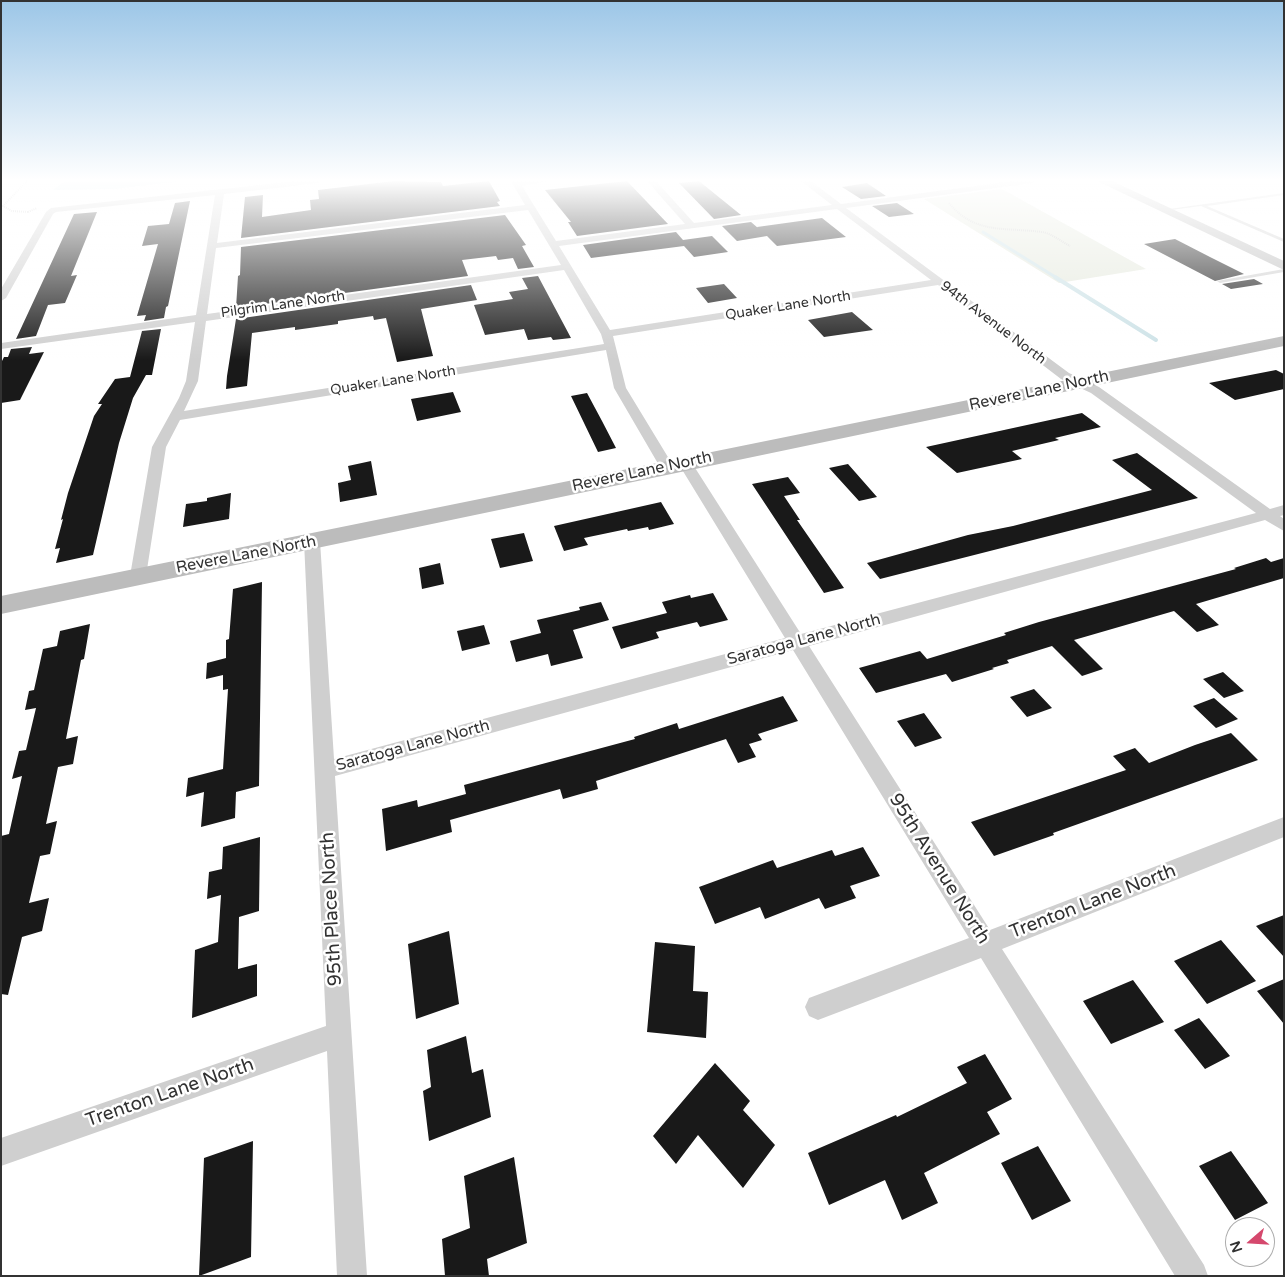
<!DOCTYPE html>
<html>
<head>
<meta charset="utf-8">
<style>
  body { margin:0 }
  #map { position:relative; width:1285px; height:1277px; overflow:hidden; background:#fff; font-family:"Varela Round",sans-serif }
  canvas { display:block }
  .frame { position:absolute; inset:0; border:2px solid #323232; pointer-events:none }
  .north { position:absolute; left:1225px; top:1217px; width:50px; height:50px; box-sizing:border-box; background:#fff; border:1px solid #adadad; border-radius:50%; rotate:251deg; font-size:14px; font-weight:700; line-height:20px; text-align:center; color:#323232 }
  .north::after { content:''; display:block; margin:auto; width:18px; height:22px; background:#d5486d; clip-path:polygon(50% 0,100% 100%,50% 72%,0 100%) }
</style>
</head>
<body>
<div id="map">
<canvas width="1285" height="1277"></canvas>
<div class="frame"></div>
<div class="north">N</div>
</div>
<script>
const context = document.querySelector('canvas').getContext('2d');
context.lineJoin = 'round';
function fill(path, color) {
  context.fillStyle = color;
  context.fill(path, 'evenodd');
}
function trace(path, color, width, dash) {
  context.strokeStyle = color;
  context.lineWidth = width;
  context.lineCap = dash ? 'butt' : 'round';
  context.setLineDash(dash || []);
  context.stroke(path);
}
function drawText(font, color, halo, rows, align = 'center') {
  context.font = font + ' "Varela Round",sans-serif';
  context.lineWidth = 5;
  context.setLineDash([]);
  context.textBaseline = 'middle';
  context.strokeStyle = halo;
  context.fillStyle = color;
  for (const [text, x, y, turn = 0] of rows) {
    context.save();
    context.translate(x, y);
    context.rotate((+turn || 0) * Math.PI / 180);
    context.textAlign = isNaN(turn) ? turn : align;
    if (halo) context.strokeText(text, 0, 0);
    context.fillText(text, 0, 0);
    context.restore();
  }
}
fill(new Path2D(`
  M1002,189L1146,269L1059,283L924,199Z`), '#e4e8dc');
fill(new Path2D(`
  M65,181H183L114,189L53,190Z`), '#cbe1e6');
trace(new Path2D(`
  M983,232L1057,278`), '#cbe1e6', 3);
trace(new Path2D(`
  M1055,277L1156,340`), '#cbe1e6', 4);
fill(new Path2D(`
  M394,181L441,182L443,186L489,181L500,201L497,202L500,206L241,238L245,197L263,195L262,217L311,210L310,200L319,199L318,190Z
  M627,181L668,224L577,236L568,222H571L545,190Z
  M699,181L741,215L714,219L679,183Z
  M867,183L886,196L861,199L842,187Z
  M190,201L168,306L166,307L164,318L144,321L146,315L137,316L158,244L142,246L148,226L169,224L175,203Z
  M897,203L914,214L889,217L872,206Z
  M97,212L71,276L77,275L65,303L48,305L36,336L16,339L74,214Z
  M505,215L526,245L522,246L534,267L518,269L513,258L498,260L496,256L462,260L468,276L236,308L238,276L240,275L241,247Z
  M822,218L846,237L777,246L767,236L737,241L722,226L751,222L758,228L757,227Z
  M676,232L683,240L712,236L728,252L694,257L684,246L591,258L583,245Z
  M1175,239L1210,257L1244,274L1215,281L1144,244Z
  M538,276L571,338L553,340L551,337L528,340L524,329L485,335L474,305L513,299L509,292L528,289L522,278Z
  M1254,279L1263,284L1231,289L1222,284Z
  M724,284L737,298L708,303L696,288Z
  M471,285L477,300L421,309L433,356L397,362L386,318L374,320L373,316L338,321V324L295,330V327L252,333L247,386L226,389L227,376L236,319Z
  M852,312L873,330L824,337L808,320Z
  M161,329L152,375H146L133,398L119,443L93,555L56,563L60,548L55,549L63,519L61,520L68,493L94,416L102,404H98L115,379L130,377L142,331Z
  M32,347L29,354L44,352L20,400L1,403V363L4,357H8L11,349Z
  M1276,370L1284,374V389L1235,400L1209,383Z
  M453,392L461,412L417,421L411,399Z
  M587,393L602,421L616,448L598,452L571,396Z
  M1082,413L1101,427L1055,438L1059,440L1012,451L1022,459L957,473L926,447Z
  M1137,453L1198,498L880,579L867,563L968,535L1013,526L1152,490L1112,460Z
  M371,461L377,495L340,502L338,483L351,480L348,466Z
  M848,464L877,497L859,501L829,468Z
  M788,477L800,493L784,496L800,520H797L844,588L824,593L752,484Z
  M231,493L229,519L183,527L186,504L207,501V498Z
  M661,502L674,524L649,530L648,527L628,531L627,529L584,538L588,545L564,551L554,526Z
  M524,533L533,561L500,568L491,539Z
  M1266,558L1271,562L1284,558V578L1196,604L1219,625L1197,632L1174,611L1074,640L1103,669L1082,676L1052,646L1007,660L1009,663L992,668L994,669L952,682L946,674L876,693L859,668L920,651L927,659L1006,635L1004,633L1039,622L1236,569L1234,568Z
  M440,563L444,584L422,589L419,568Z
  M262,582L259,786L236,792L235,818L201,827L204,792L186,797L188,778L223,769L228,689L223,690V675L206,679L207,663L226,658V640L229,639L233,589Z
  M713,593L728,620L700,627L697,622L656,632L659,638L621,649L612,627L667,613L662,602L690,595L691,598Z
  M601,602L609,620L573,630L583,658L551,666L548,654L516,662L510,641L541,633L537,620L580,610L579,607Z
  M90,624L84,659L81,660L66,739L78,736L73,764L58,767L46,824L57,821L50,854L40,856L29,903L49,898L42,931L22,937L8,995L1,994V836L9,834L22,776L12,779L19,751L26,750L36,708L25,710L29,691L34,690L43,649L57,646L60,631Z
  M484,625L490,644L462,651L457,631Z
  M1223,672L1244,691L1224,698L1203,679Z
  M1034,689L1052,708L1027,717L1010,697Z
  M783,696L798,721L758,734L762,740L749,744L756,757L738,763L726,739L596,781L598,789L563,799L560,789L450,820L452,832L386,851L382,809L417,800L418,807L466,794L464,785L635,739L634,737L677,723L679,729Z
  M1214,698L1238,719L1216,728L1193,706Z
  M924,713L942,738L915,747L897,721Z
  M1231,733L1258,760L1053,833L1054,835L994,856L971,822L1126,770L1113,756L1135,748L1149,763L1195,745Z
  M260,837L259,911L239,917L238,969L257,964V996L192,1018L195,950L218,942L221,895L207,899L209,872L222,869L223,847Z
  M863,847L880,876L850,886L856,898L825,909L819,898L765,919L760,907L715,924L699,887L773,860L777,868L832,850L835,856Z
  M1284,915V957L1256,926Z
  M449,931L459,1004L416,1019L408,944Z
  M1221,940L1256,981L1207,1004L1174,961Z
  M655,942L695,946L693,991L708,992L706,1038L647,1032Z
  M1284,979V1024L1257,991Z
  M1133,980L1164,1022L1111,1044L1083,1001Z
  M1199,1018L1230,1056L1205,1069L1174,1030Z
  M466,1036L472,1073L483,1069L491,1117L429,1141L423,1091L431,1087L427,1050Z
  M985,1054L1012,1099L987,1112L1000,1134L924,1173L938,1203L902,1220L885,1180L829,1205L808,1153L896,1115L897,1117L967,1083L957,1067Z
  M715,1063L750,1101L743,1110L775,1145L743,1188L698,1135L676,1164L653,1136Z
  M253,1141L251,1257L199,1276L204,1158Z
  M1038,1146L1071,1201L1032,1220L1001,1163Z
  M1231,1151L1268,1203L1235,1220L1199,1166Z
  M514,1157L527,1243L487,1259L489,1276H445L442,1239L470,1228L464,1176Z`), '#191919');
trace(new Path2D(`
  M27,181L3,206L12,211L28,212
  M949,203C975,235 1006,227 1042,232C1051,233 1062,242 1070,246
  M28,212L37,208`), '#c9c9c9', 2, [1, 1]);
fill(new Path2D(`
  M1284,193V195L1207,206L1284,239V242L1201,206L1164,211L1162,210Z
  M1284,269V272L1220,283L1217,281Z`), '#cfcfcf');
fill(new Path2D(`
  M294,181H323L319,183L224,194L217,243L525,205L511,181H547L522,186L556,241L685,224L647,181H656L694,223L832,205L801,181H811L841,204L1012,181H1037L1033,183L846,208L1069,373L1099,387L1270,509L1284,505V515L1280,516L1284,519V531L1265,520L809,646L990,930L1284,817V837L1002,949L1204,1265L1208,1276H1175L981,958L818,1020L809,1016L805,1007L809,998L969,938L793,650L335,776L367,1276H337L327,1051L1,1166V1138L326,1026L304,541L307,537L312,536L317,537L320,541L334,759L785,638L678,463L680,460H690L801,634L1256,513L1091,393L1061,379L938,285L613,336L626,388L674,467L667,471L660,467L614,388L606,350L180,420L166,447L146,576L144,580L138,582L132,580L130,576L152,447L179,398L186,381L195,322L1,349V343L196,315L215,195L56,212L53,214L6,298L1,301V289L46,212L51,208ZM837,209L931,280L610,330L559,246ZM528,210L561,265L207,314L216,248ZM564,270L601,334L604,344L184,411L198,381L206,321Z`), '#cfcfcf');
fill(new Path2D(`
  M1097,181H1112L1284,261V270Z
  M1284,336V346L1,614V596Z`), '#bcbcbc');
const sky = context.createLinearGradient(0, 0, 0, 360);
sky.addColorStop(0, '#9cc6e7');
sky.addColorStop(0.5, '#fff');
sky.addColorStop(1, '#ffffff00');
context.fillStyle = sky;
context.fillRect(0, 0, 1285, 360);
drawText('14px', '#323232', '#fff', [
  ["Pilgrim Lane North",283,305,-8],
  ["Quaker Lane North",788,306,-9],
  ["94th Avenue North",993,323,37],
  ["Quaker Lane North",393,381,-9]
]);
drawText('16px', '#323232', '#fff', [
  ["Revere Lane North",1039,391,-12],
  ["Revere Lane North",642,472,-12],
  ["Revere Lane North",246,555,-11],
  ["Saratoga Lane North",804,640,-15],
  ["Saratoga Lane North",413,746,-15]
]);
drawText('19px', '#323232', '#fff', [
  ["95th Avenue North",939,869,58],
  ["Trenton Lane North",1093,902,-21],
  ["95th Place North",332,909,-93],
  ["Trenton Lane North",170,1093,-19]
]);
</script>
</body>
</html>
